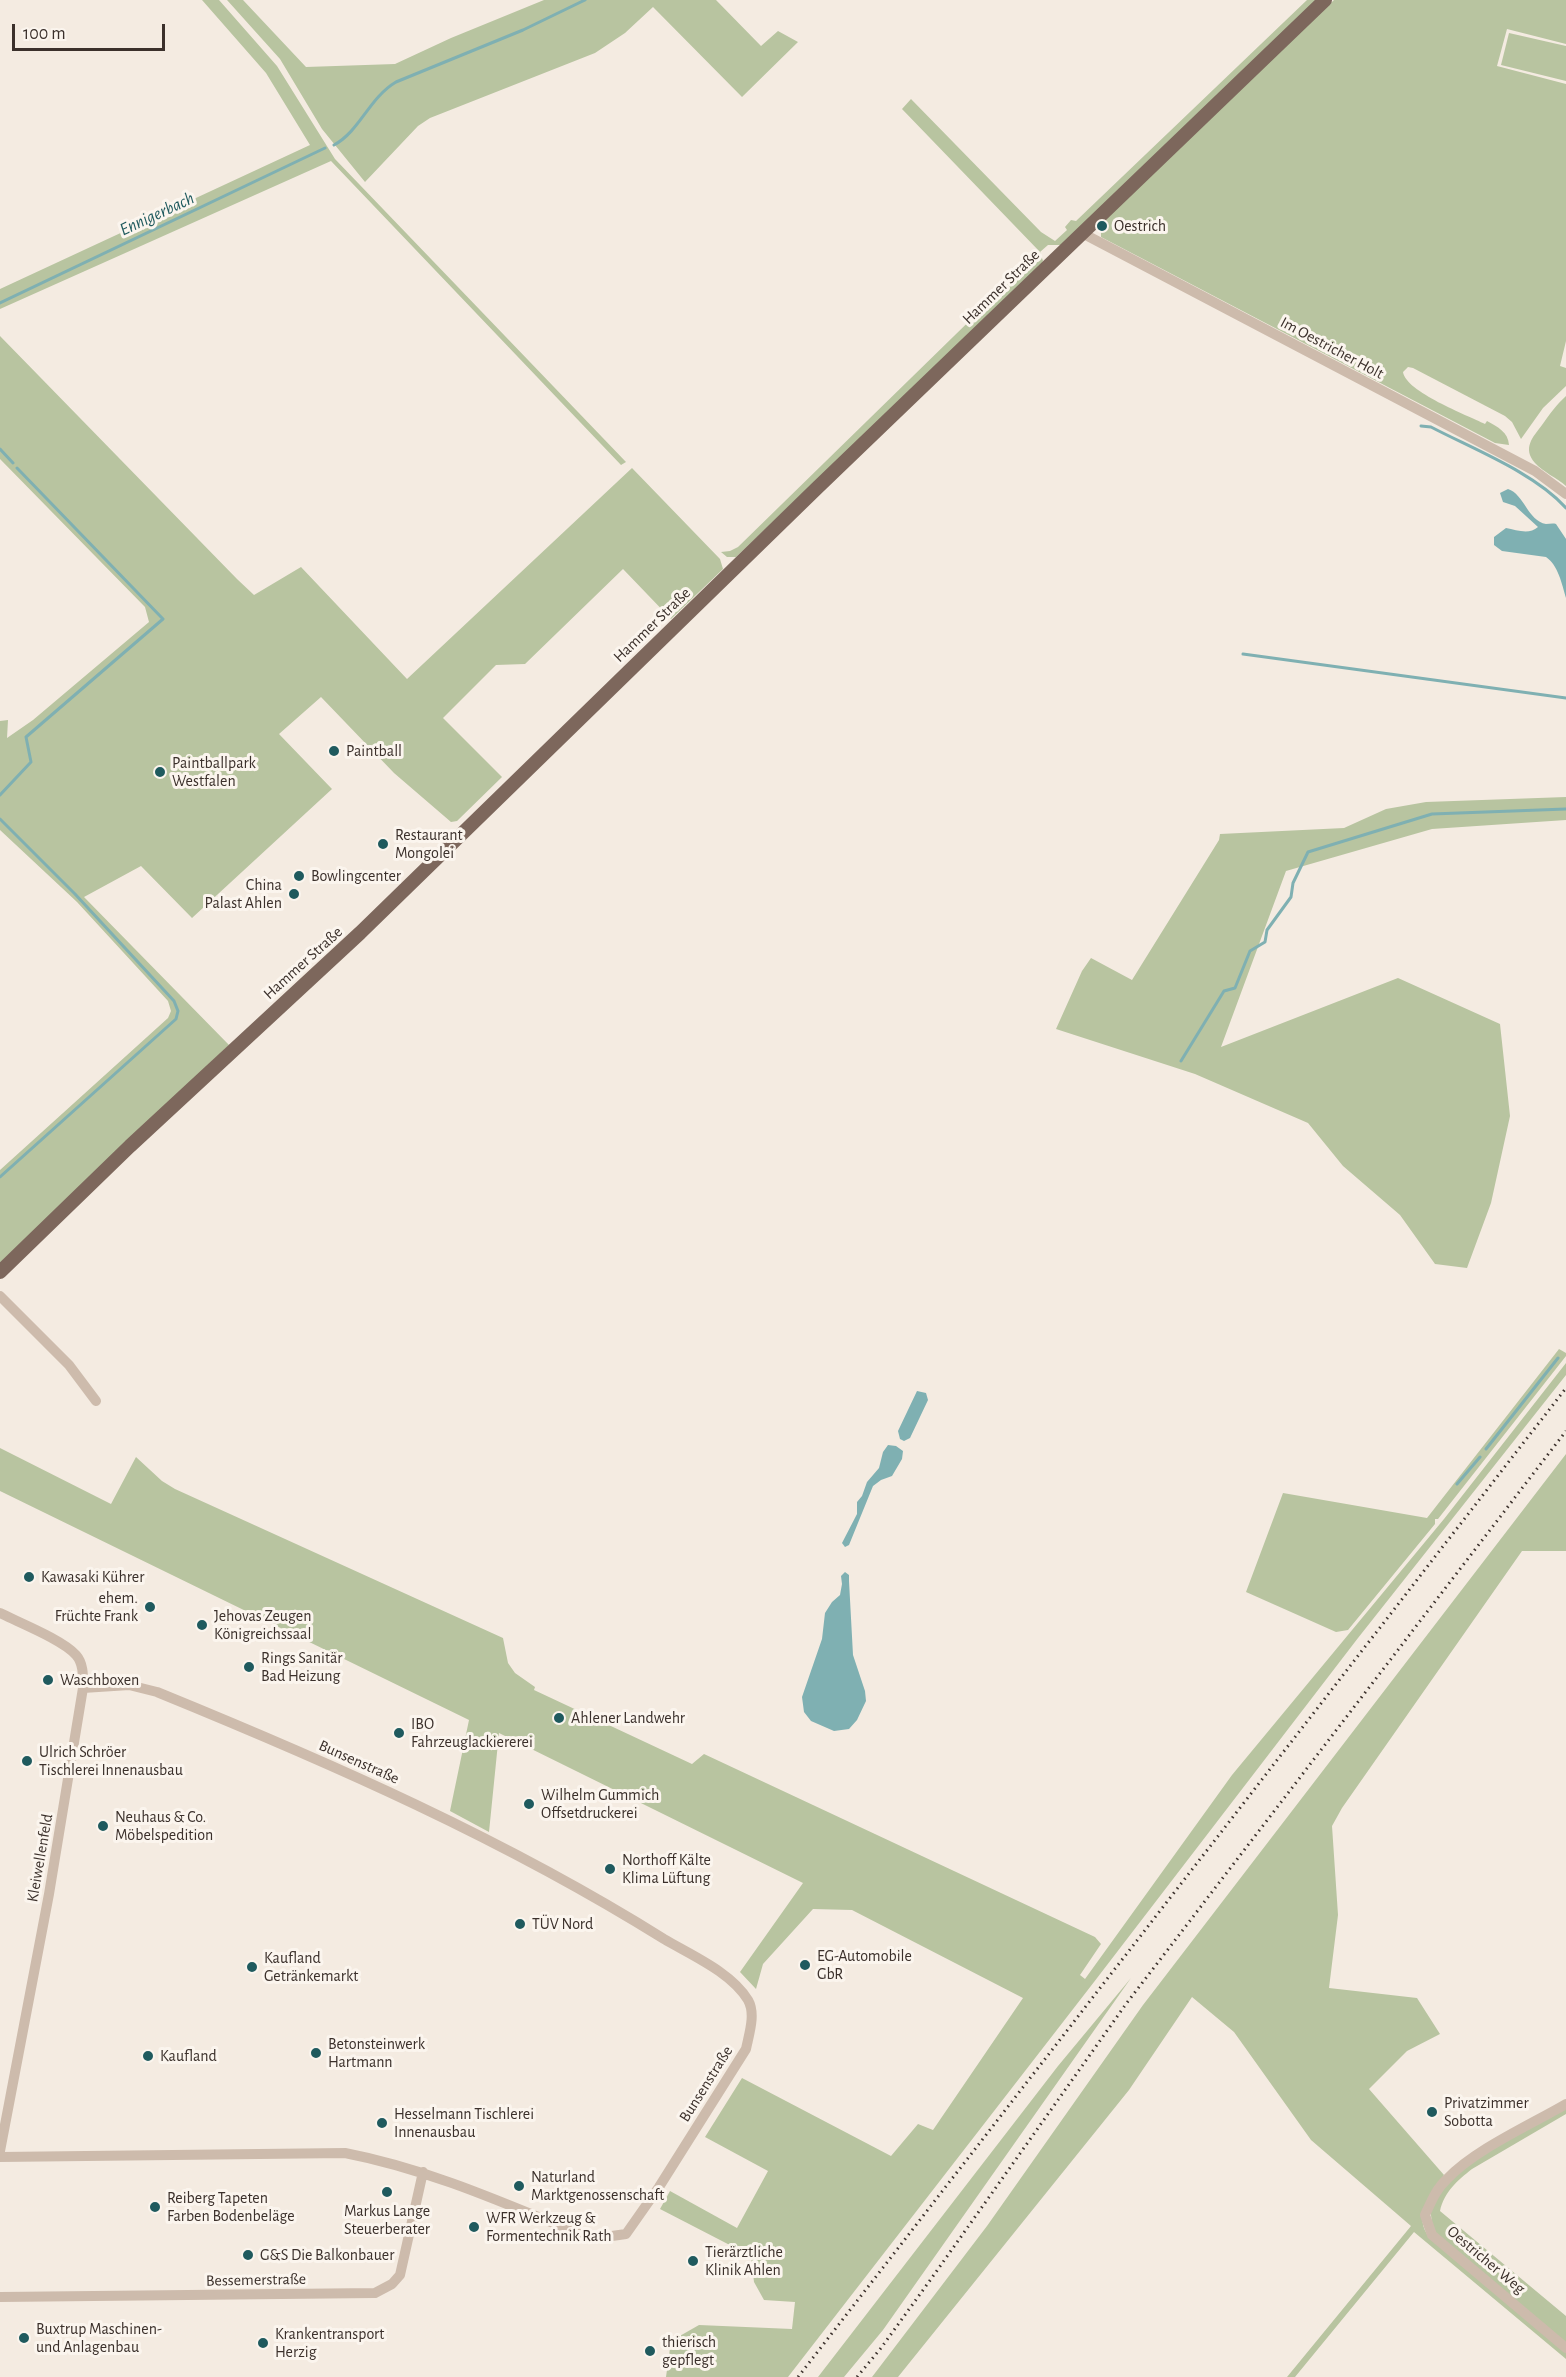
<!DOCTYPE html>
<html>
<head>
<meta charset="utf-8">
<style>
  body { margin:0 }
  #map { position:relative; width:1566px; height:2377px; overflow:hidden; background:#f4ebe1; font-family:"Alegreya Sans",sans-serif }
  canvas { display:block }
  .scale { position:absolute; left:12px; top:24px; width:153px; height:27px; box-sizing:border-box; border:3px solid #3b302b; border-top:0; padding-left:8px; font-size:18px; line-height:21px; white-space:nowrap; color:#3b302b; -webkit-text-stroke:4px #fbf5ee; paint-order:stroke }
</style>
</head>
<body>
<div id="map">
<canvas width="1566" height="2377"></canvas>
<div class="scale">100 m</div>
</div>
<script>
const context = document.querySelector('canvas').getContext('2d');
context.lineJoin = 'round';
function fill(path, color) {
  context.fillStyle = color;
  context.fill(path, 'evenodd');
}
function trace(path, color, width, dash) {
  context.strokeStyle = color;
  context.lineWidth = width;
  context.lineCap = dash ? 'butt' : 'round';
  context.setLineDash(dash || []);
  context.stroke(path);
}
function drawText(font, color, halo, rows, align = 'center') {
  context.font = font + ' "Alegreya Sans",sans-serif';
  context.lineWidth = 6;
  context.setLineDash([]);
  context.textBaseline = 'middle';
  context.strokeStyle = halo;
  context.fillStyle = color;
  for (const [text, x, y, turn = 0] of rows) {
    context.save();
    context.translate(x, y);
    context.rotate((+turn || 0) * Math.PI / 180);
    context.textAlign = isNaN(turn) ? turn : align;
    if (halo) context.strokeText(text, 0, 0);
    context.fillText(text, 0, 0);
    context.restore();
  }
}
fill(new Path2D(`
  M202,0H219L277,66L335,159L626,462L621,465L331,161L0,309V289L310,145L266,73Z
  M227,0H243L306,67L395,64L451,38L544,0H716L761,46L778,31L798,42L742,97L653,7L625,33L595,53L430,118L418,126L365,182L322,129L280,59Z
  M1307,0H1318L1061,245H1048L1040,252L1043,261L1040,266L736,557H727L721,552L730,551L738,547L1040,252L902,109L911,99L1041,232L1055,241L1067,230L1065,227L1071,220L1076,221Z
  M1334,0H1566V44L1507,29L1497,66L1566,84V341L1560,366L1566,368V386L1543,408L1521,439L1512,422L1505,416L1413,368L1408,367L1403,372C1406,392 1467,415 1485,424L1487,421C1498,427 1508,432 1509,445L1495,443L1101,237V223Z
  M1509,33L1566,46V81L1501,65Z
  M0,336L237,579L254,595L301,567L407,679L632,468L720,559L723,569L671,619L623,569L525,664L496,665L443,718L502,777L457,821L451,822L394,773L321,697L279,734L332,789L192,918L141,866L84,897L229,1045L0,1263V1170L168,1018L171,1011L168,1001L77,902L0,830V721L8,720L7,738L33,720L149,622L145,607L0,459Z
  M1566,396V486C1557,478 1543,472 1535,463C1522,448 1533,437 1542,425C1550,414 1556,405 1566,396Z
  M1566,797V820L1432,829L1286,871L1221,1047L1398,978L1500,1024L1510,1116L1491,1203L1467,1268L1435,1264L1400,1215L1343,1166L1308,1123L1195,1074L1056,1029L1082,971L1091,958L1132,980L1219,840L1220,834L1344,828L1386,809L1426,802Z
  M1559,1349L1566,1353V1356L1438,1519H1435V1524L1348,1630L1336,1632L1246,1592L1283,1493L1427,1518Z
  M1566,1363V1375L1358,1638L1094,1982L788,2377H666L671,2341L699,2325L792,2329L795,2302L764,2300L754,2282L751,2256L660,2209L670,2191L737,2228L768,2171L705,2137L742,2078L891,2156L918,2124L933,2130L1023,1998L852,1910L813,1909L763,1964L756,1989L740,1972L803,1883L499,1733L489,1832L450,1811L469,1720L0,1491V1448L111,1504L136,1457L162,1481L175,1489L503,1638L508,1663L515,1673L535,1687L534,1690L692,1764L704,1754L1095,1937L1101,1944L1080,1975L1085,1979L1232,1775L1444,1519Z
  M1566,1454V1551H1522L1342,1808L1332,1826L1338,1915L1329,1988L1417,1998L1440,2034L1407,2051L1369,2089L1444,2175C1433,2193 1414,2213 1427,2234L1566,2352V2359L1414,2232L1295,2377H1287L1411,2226L1311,2140L1234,2032L1192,1997L1129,2090L898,2377H872L987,2226L1143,2005Z
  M1131,1978L883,2330L844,2377H818L1058,2066Z
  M1566,2108V2114L1472,2169C1458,2180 1444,2192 1440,2211L1566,2316V2344L1435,2233C1433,2224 1429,2215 1432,2206C1444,2168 1532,2127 1566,2108Z`), '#b8c4a0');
fill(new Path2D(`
  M1508,489C1524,494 1528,521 1546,524C1549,524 1553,523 1556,524L1566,539V598C1562,584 1558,565 1546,557L1502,551L1494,545V537L1506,528C1517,530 1529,535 1538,527L1515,506L1503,502L1500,493Z
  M917,1391L926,1393L928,1400L910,1438L904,1441L900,1439L898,1431Z
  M888,1445L896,1446L903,1451L902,1459L892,1476L881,1480L873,1486L849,1545L845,1547L842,1543L857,1514V1502L862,1496L867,1482L879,1468L883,1452Z
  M845,1572L849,1575V1581L853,1655L865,1691L866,1701L857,1720L849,1729L834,1731L811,1721L804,1712L802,1697L822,1639L825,1613L832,1602L840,1595L842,1584L841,1576Z`), '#7fb0b2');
trace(new Path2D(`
  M334,145C360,131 369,98 396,82L523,30L585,0
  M0,303L325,148
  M1421,426L1431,427C1473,449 1535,473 1566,508
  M0,449L13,463
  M1243,654L1566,698
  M0,795L31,762L26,737L163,619L17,468
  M0,819L75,894L174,1001L178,1011L176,1019L0,1177
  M1181,1061L1224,991L1235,988L1250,951L1265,942L1267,930L1291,897L1293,883L1308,852L1432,814L1566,809
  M1486,1449L1558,1358
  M1457,1484L1480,1457`), '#7fb0b2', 3);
trace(new Path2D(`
  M1082,233L1535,471L1566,494
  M0,1296L69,1365L96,1401
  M0,1613C20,1623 63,1640 76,1655C84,1664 83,1677 83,1688L49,1894L0,2151
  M1566,2104C1530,2125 1474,2150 1447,2179C1436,2189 1431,2202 1425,2215L1432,2235L1566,2348
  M0,2157L345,2153C428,2169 504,2203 582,2235L605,2237L626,2234L659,2187L746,2049C749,2034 756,2014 748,2000C731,1972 691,1955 664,1939C504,1839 331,1763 157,1692L129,1685L83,1688
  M0,2297L375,2293L392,2284L400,2275L423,2172`), '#cdbbac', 10);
trace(new Path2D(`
  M0,1272L130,1146L360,933L817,488L1325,0`), '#7d675c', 14);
trace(new Path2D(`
  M798,2377L1566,1388
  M857,2377L881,2348L931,2279L1126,2004L1566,1431`), '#3b302b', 3, [1.5, 4.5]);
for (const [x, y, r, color] of [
  [1102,226,6,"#1f5a5e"],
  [334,751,6,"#1f5a5e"],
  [160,772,6,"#1f5a5e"],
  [383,844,6,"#1f5a5e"],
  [299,876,6,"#1f5a5e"],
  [294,894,6,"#1f5a5e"],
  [29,1577,6,"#1f5a5e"],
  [150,1607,6,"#1f5a5e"],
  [202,1625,6,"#1f5a5e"],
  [249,1667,6,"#1f5a5e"],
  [48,1680,6,"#1f5a5e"],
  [559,1718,6,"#1f5a5e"],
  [399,1733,6,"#1f5a5e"],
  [27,1761,6,"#1f5a5e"],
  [529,1804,6,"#1f5a5e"],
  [103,1826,6,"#1f5a5e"],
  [610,1869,6,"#1f5a5e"],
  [520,1924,6,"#1f5a5e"],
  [805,1965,6,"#1f5a5e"],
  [252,1967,6,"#1f5a5e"],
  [316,2053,6,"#1f5a5e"],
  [148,2056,6,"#1f5a5e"],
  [1432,2112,6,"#1f5a5e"],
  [382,2123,6,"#1f5a5e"],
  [519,2186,6,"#1f5a5e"],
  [387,2192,6,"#1f5a5e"],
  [155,2207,6,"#1f5a5e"],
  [474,2227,6,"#1f5a5e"],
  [248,2255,6,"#1f5a5e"],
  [693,2261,6,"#1f5a5e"],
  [24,2338,6,"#1f5a5e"],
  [263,2343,6,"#1f5a5e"],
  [650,2351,6,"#1f5a5e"]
]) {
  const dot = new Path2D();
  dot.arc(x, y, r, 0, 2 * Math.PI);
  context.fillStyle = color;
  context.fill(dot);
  trace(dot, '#fbf5ee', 2);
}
drawText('16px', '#3b302b', '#fbf5ee', [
  ["Oestrich",1114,226],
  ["Paintball",346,751],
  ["Paintballpark",172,763],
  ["Westfalen",172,781],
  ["Restaurant",395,835],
  ["Mongolei",395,853],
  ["Bowlingcenter",311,876],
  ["China",282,885,"right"],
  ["Palast Ahlen",282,903,"right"],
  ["Kawasaki Kührer",41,1577],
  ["ehem.",138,1598,"right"],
  ["Früchte Frank",138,1616,"right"],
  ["Jehovas Zeugen",214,1616],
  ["Königreichssaal",214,1634],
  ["Rings Sanitär",261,1658],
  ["Bad Heizung",261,1676],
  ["Waschboxen",60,1680],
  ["Ahlener Landwehr",571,1718],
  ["IBO",411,1724],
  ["Fahrzeuglackiererei",411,1742],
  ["Ulrich Schröer",39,1752],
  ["Tischlerei Innenausbau",39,1770],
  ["Wilhelm Gummich",541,1795],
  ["Offsetdruckerei",541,1813],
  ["Neuhaus & Co.",115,1817],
  ["Möbelspedition",115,1835],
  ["Northoff Kälte",622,1860],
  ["Klima Lüftung",622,1878],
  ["TÜV Nord",532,1924],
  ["EG-Automobile",817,1956],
  ["GbR",817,1974],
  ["Kaufland",264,1958],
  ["Getränkemarkt",264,1976],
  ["Betonsteinwerk",328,2044],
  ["Hartmann",328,2062],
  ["Kaufland",160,2056],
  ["Privatzimmer",1444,2103],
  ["Sobotta",1444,2121],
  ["Hesselmann Tischlerei",394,2114],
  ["Innenausbau",394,2132],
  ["Naturland",531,2177],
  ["Marktgenossenschaft",531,2195],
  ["Reiberg Tapeten",167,2198],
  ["Farben Bodenbeläge",167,2216],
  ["Markus Lange",387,2211,"center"],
  ["Steuerberater",387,2229,"center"],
  ["WFR Werkzeug &",486,2218],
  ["Formentechnik Rath",486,2236],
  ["Tierärztliche",705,2252],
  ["Klinik Ahlen",705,2270],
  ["G&S Die Balkonbauer",260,2255],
  ["Buxtrup Maschinen-",36,2329],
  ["und Anlagenbau",36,2347],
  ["Krankentransport",275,2334],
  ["Herzig",275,2352],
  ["thierisch",662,2342],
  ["gepflegt",662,2360]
], 'left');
drawText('16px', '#3b302b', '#fbf5ee', [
  ["Hammer Straße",1001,287,-44],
  ["Im Oestricher Holt",1332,348,28],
  ["Hammer Straße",652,625,-44],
  ["Hammer Straße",303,963,-42],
  ["Bunsenstraße",359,1762,24],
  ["Kleiwellenfeld",40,1858,-80],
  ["Bunsenstraße",706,2084,-58],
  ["Oestricher Weg",1486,2260,40],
  ["Bessemerstraße",256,2280,-1]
]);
drawText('italic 18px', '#1f5a5e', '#fbf5ee', [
  ["Ennigerbach",157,214,-25]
]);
</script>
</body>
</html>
